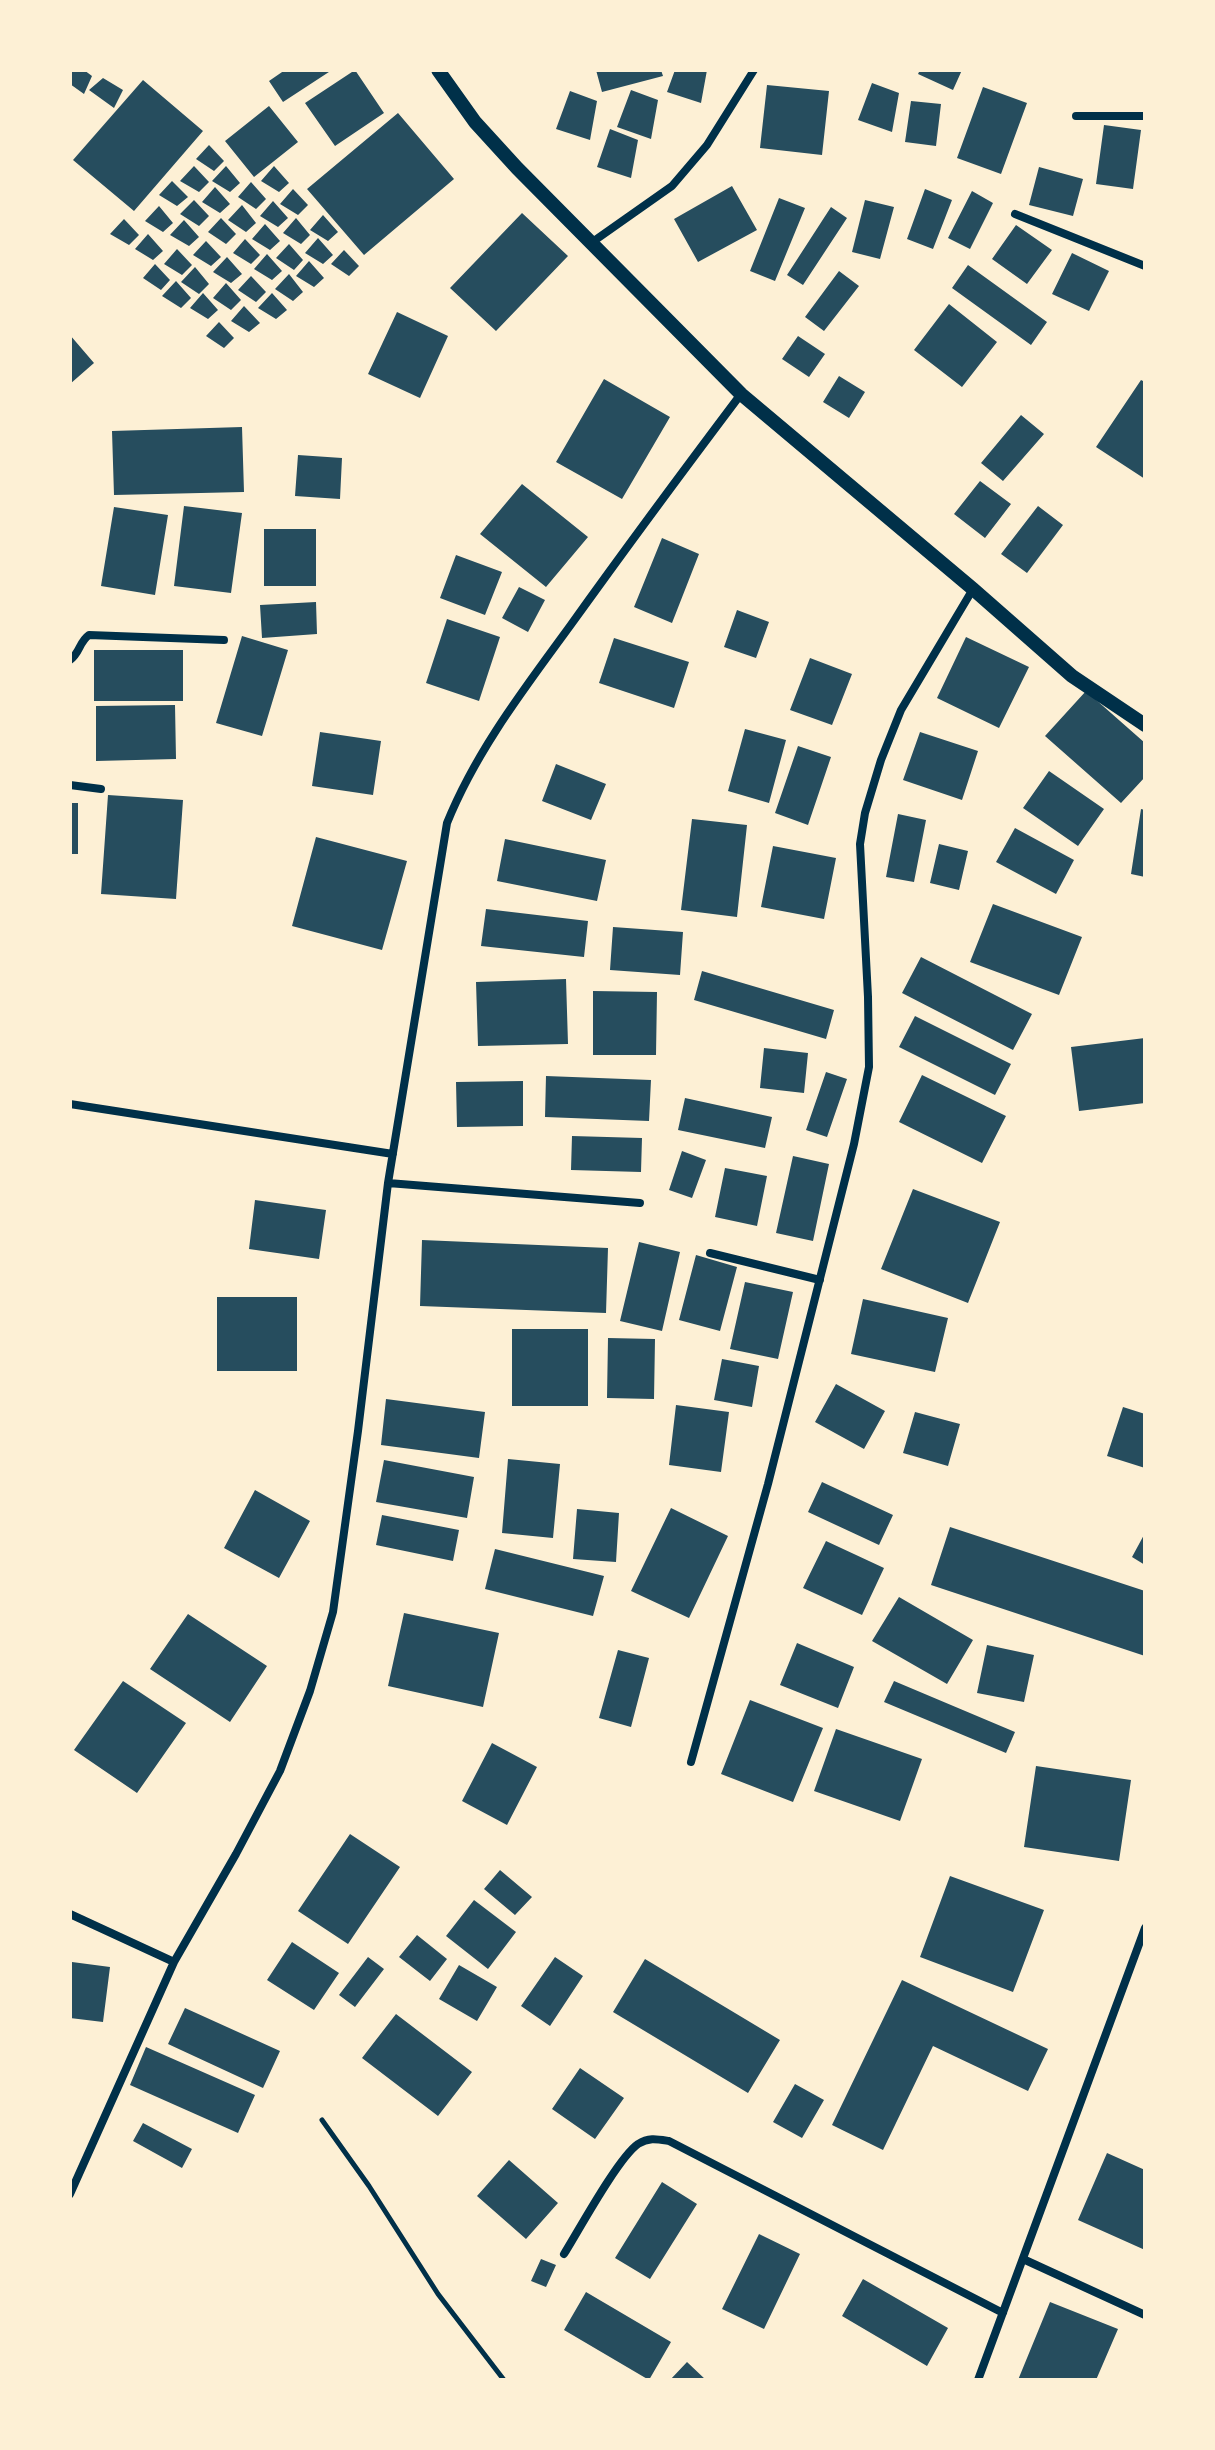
<!DOCTYPE html>
<html>
<head>
<meta charset="utf-8">
<style>
  body { margin:0 }
  #map { position:relative; width:1215px; height:2450px; overflow:hidden; background:#fdf0d5; font-family:"DM Sans",sans-serif }
  canvas { display:block }
  .frame { position:absolute; inset:0; border:72px solid #fdf0d5; pointer-events:none }
</style>
</head>
<body>
<div id="map">
<canvas width="1215" height="2450"></canvas>
<div class="frame"></div>
</div>
<script>
const context = document.querySelector('canvas').getContext('2d');
context.lineJoin = 'round';
function fill(path, color) {
  context.fillStyle = color;
  context.fill(path, 'evenodd');
}
function trace(path, color, width, dash) {
  context.strokeStyle = color;
  context.lineWidth = width;
  context.lineCap = dash ? 'butt' : 'round';
  context.setLineDash(dash || []);
  context.stroke(path);
}
fill(new Path2D(`
  M70,70H84L92,76L84,94L70,84Z
  M285,70H332L283,102L269,81Z
  M355,70L384,113L335,146L305,103Z
  M596,70H661L663,76L602,92Z
  M675,70H707L701,103L667,92Z
  M920,70H962L953,90L918,74Z
  M103,78L123,90L114,108L89,90Z
  M143,80L203,131L134,211L73,160Z
  M872,83L899,93L892,132L858,120Z
  M767,85L829,91L822,155L760,148Z
  M983,87L1027,103L1001,174L957,158Z
  M631,90L658,100L651,139L617,127Z
  M570,91L597,101L590,140L556,129Z
  M911,101L941,104L936,146L905,142Z
  M269,106L298,142L254,177L225,141Z
  M398,113L454,179L364,255L307,189Z
  M1104,125L1141,130L1133,189L1096,184Z
  M610,129L638,140L631,178L597,167Z
  M209,145L224,161L214,171L196,159Z
  M194,166L209,182L199,192L180,181Z
  M226,166L240,183L230,192L212,181Z
  M274,166L289,183L279,192L261,181Z
  M1039,167L1083,179L1073,216L1029,205Z
  M172,181L188,197L177,206L159,195Z
  M251,182L266,199L256,209L238,197Z
  M732,186L757,230L698,262L674,219Z
  M215,187L230,204L220,213L202,202Z
  M293,189L308,205L298,215L280,204Z
  M925,189L952,200L933,249L907,239Z
  M972,191L993,203L970,249L948,238Z
  M779,198L805,208L775,281L750,271Z
  M194,200L209,216L199,226L180,214Z
  M865,200L894,207L880,259L852,252Z
  M273,201L288,218L278,227L260,216Z
  M242,205L256,223L246,232L228,220Z
  M159,206L173,223L163,232L145,221Z
  M831,207L847,218L803,285L787,275Z
  M522,213L568,256L496,331L450,288Z
  M323,215L338,232L328,241L310,230Z
  M221,218L236,234L226,244L208,232Z
  M296,218L310,235L301,244L283,233Z
  M124,219L139,235L129,245L110,234Z
  M184,220L199,237L189,246L170,235Z
  M265,224L280,241L270,250L252,239Z
  M1016,225L1052,250L1027,284L992,259Z
  M148,234L163,251L153,260L135,249Z
  M318,238L333,255L323,264L305,253Z
  M245,239L260,255L251,264L233,253Z
  M206,241L221,257L211,266L193,255Z
  M289,244L303,260L294,270L276,258Z
  M177,249L192,265L182,275L164,264Z
  M344,250L359,266L349,276L331,264Z
  M1072,253L1109,271L1089,311L1052,294Z
  M267,254L282,271L272,280L254,269Z
  M227,257L242,274L231,283L213,272Z
  M309,261L324,278L314,287L296,276Z
  M155,264L170,280L161,290L143,278Z
  M968,265L1047,322L1031,345L952,288Z
  M195,267L209,284L199,294L181,282Z
  M839,271L859,286L824,331L805,317Z
  M289,274L303,292L293,301L275,289Z
  M251,276L266,292L256,302L238,290Z
  M176,281L191,298L181,308L162,296Z
  M226,283L241,300L231,310L213,298Z
  M203,293L218,310L208,319L190,308Z
  M272,293L287,310L276,319L258,308Z
  M949,304L997,342L962,387L914,350Z
  M244,306L260,323L249,332L231,321Z
  M397,312L448,336L420,398L368,374Z
  M219,322L234,338L224,348L206,336Z
  M70,335L94,363L70,384Z
  M798,336L825,354L809,377L782,359Z
  M839,376L865,392L849,418L823,402Z
  M604,379L670,417L622,499L556,462Z
  M1141,380L1145,382V479L1096,447Z
  M1021,415L1044,434L1003,481L981,463Z
  M242,427L244,492L114,495L112,431Z
  M298,455L342,458L340,499L295,496Z
  M980,481L1011,504L985,538L954,514Z
  M522,484L588,537L546,587L480,534Z
  M184,506L242,513L231,593L174,586Z
  M1038,506L1063,525L1027,573L1001,554Z
  M114,507L168,515L155,595L101,586Z
  M264,529H316V586H264Z
  M662,538L699,554L672,623L634,607Z
  M456,555L502,572L485,615L440,598Z
  M519,587L545,600L528,632L502,618Z
  M316,602L317,634L262,638L260,605Z
  M737,610L769,622L756,658L724,647Z
  M447,619L500,637L479,701L426,683Z
  M242,636L288,650L262,736L216,723Z
  M966,637L1029,667L999,728L937,698Z
  M614,638L689,662L674,708L599,683Z
  M94,650H183V701H94Z
  M810,658L852,674L832,725L790,710Z
  M1086,691L1145,743V777L1121,803L1045,736Z
  M175,705L176,759L96,761V706Z
  M745,729L786,740L769,803L728,791Z
  M320,732L381,741L373,795L312,786Z
  M920,732L978,751L962,800L903,780Z
  M798,746L831,757L808,825L775,813Z
  M556,764L606,784L591,820L542,801Z
  M1049,771L1104,809L1078,846L1023,808Z
  M108,795L183,800L176,899L101,894Z
  M70,803H78V854H70Z
  M1141,809L1145,810V877L1131,874Z
  M898,814L926,820L914,882L886,877Z
  M692,819L747,825L737,917L681,910Z
  M1015,828L1074,860L1056,894L996,862Z
  M316,837L407,861L382,950L292,926Z
  M505,839L606,860L597,901L497,881Z
  M939,844L968,851L959,890L930,883Z
  M773,846L836,858L824,919L761,907Z
  M993,904L1082,937L1059,995L970,962Z
  M486,909L588,921L584,957L481,946Z
  M613,927L683,932L680,975L610,970Z
  M921,957L1032,1014L1013,1050L902,993Z
  M702,971L834,1010L826,1039L694,1000Z
  M566,979L568,1044L478,1046L476,982Z
  M593,991L657,992L656,1055H593Z
  M915,1016L1011,1064L995,1095L899,1047Z
  M1145,1038V1103L1079,1111L1071,1047Z
  M764,1048L808,1053L804,1093L760,1088Z
  M826,1072L847,1079L827,1137L806,1130Z
  M922,1075L1006,1116L982,1163L899,1122Z
  M546,1076L651,1080L649,1121L545,1117Z
  M523,1081V1126L457,1127L456,1082Z
  M685,1098L772,1117L765,1148L678,1130Z
  M572,1136L642,1138L641,1172L571,1170Z
  M682,1151L706,1160L692,1198L669,1190Z
  M793,1156L829,1164L813,1241L776,1233Z
  M725,1168L767,1176L757,1226L715,1217Z
  M913,1189L1000,1222L968,1303L881,1269Z
  M255,1200L326,1210L319,1259L249,1249Z
  M422,1240L608,1248L606,1313L420,1306Z
  M639,1242L680,1252L662,1331L620,1321Z
  M696,1255L737,1267L720,1331L679,1320Z
  M745,1282L793,1292L778,1359L730,1349Z
  M217,1297H297V1371H217Z
  M863,1299L948,1318L935,1372L851,1354Z
  M512,1329H588V1406H512Z
  M608,1338L655,1339L654,1399L607,1398Z
  M722,1359L759,1366L752,1407L714,1400Z
  M836,1384L885,1411L864,1449L815,1422Z
  M386,1399L485,1412L479,1458L381,1445Z
  M676,1405L729,1412L721,1472L669,1465Z
  M1123,1407L1145,1414V1468L1107,1456Z
  M915,1412L960,1424L948,1466L903,1453Z
  M508,1459L560,1464L553,1538L502,1533Z
  M384,1460L474,1477L467,1518L376,1502Z
  M822,1482L893,1515L879,1545L808,1512Z
  M255,1490L310,1521L279,1578L224,1548Z
  M671,1508L728,1536L689,1618L631,1591Z
  M577,1509L619,1513L616,1562L573,1559Z
  M382,1515L459,1530L453,1561L376,1545Z
  M950,1527L1145,1591V1656L931,1585Z
  M1145,1533V1565L1132,1557Z
  M826,1541L884,1568L862,1615L803,1588Z
  M495,1549L604,1576L593,1616L485,1589Z
  M899,1597L973,1640L947,1684L872,1641Z
  M404,1613L499,1633L483,1707L388,1686Z
  M188,1614L267,1666L230,1722L150,1669Z
  M797,1643L854,1667L838,1708L780,1685Z
  M987,1645L1034,1655L1024,1702L977,1693Z
  M618,1650L649,1658L631,1727L599,1718Z
  M123,1681L186,1723L137,1793L74,1750Z
  M894,1681L1015,1732L1006,1753L884,1702Z
  M750,1700L823,1728L793,1802L721,1774Z
  M836,1729L922,1759L900,1821L814,1791Z
  M492,1743L537,1767L507,1825L462,1801Z
  M1036,1766L1131,1780L1119,1861L1024,1847Z
  M350,1834L400,1867L348,1944L298,1911Z
  M500,1870L532,1897L515,1915L484,1889Z
  M950,1876L1044,1910L1013,1992L920,1957Z
  M474,1900L516,1932L488,1969L446,1936Z
  M417,1935L447,1959L430,1981L399,1957Z
  M292,1942L339,1973L314,2010L267,1980Z
  M368,1957L384,1969L355,2007L339,1995Z
  M555,1957L583,1976L550,2026L521,2006Z
  M645,1959L780,2040L748,2093L613,2012Z
  M72,1962L110,1967L103,2022L70,2018Z
  M459,1965L497,1987L477,2021L439,1999Z
  M902,1980L1048,2049L1028,2091L933,2046L883,2150L832,2125Z
  M185,2008L280,2051L263,2088L168,2044Z
  M396,2014L472,2072L438,2116L362,2058Z
  M146,2047L255,2095L238,2133L130,2085Z
  M580,2068L624,2098L595,2139L552,2109Z
  M795,2084L824,2100L802,2138L773,2122Z
  M143,2123L192,2149L182,2168L133,2141Z
  M1107,2153L1145,2170V2250L1078,2220Z
  M509,2160L558,2203L526,2239L477,2196Z
  M662,2182L697,2204L650,2279L615,2258Z
  M759,2234L800,2254L764,2329L722,2309Z
  M541,2259L556,2265L546,2287L531,2281Z
  M863,2279L948,2328L927,2366L842,2316Z
  M586,2292L671,2342L649,2380L564,2330Z
  M1050,2302L1118,2329L1096,2380H1018Z
  M687,2362L706,2380H670Z`), '#264d5e');
trace(new Path2D(`
  M322,2120L369,2186L438,2294L504,2380`), '#003049', 5);
trace(new Path2D(`
  M1076,116H1145
  M1015,214L1145,266
  M591,243L672,186L707,145L754,70
  M70,660C80,653 79,642 89,635L224,640
  M70,785L101,789
  M70,1104L393,1154
  M388,1183L640,1203
  M710,1253L820,1280
  M691,1762L768,1484L854,1144L869,1067L868,997L860,844L865,813L881,760L901,710L973,589
  M70,1914L174,1962
  M70,2194L174,1962L236,1854L280,1771L310,1691L333,1612L358,1431L388,1183L447,823C476,751 524,689 570,626C626,548 683,471 741,394
  M564,2254C579,2230 618,2158 638,2144C649,2137 657,2139 669,2141L1003,2313
  M1023,2259L1145,2315
  M978,2380L1145,1928`), '#003049', 8);
trace(new Path2D(`
  M438,70L475,122L517,168L741,394L973,589L1072,676L1145,725`), '#003049', 14);
</script>
</body>
</html>
